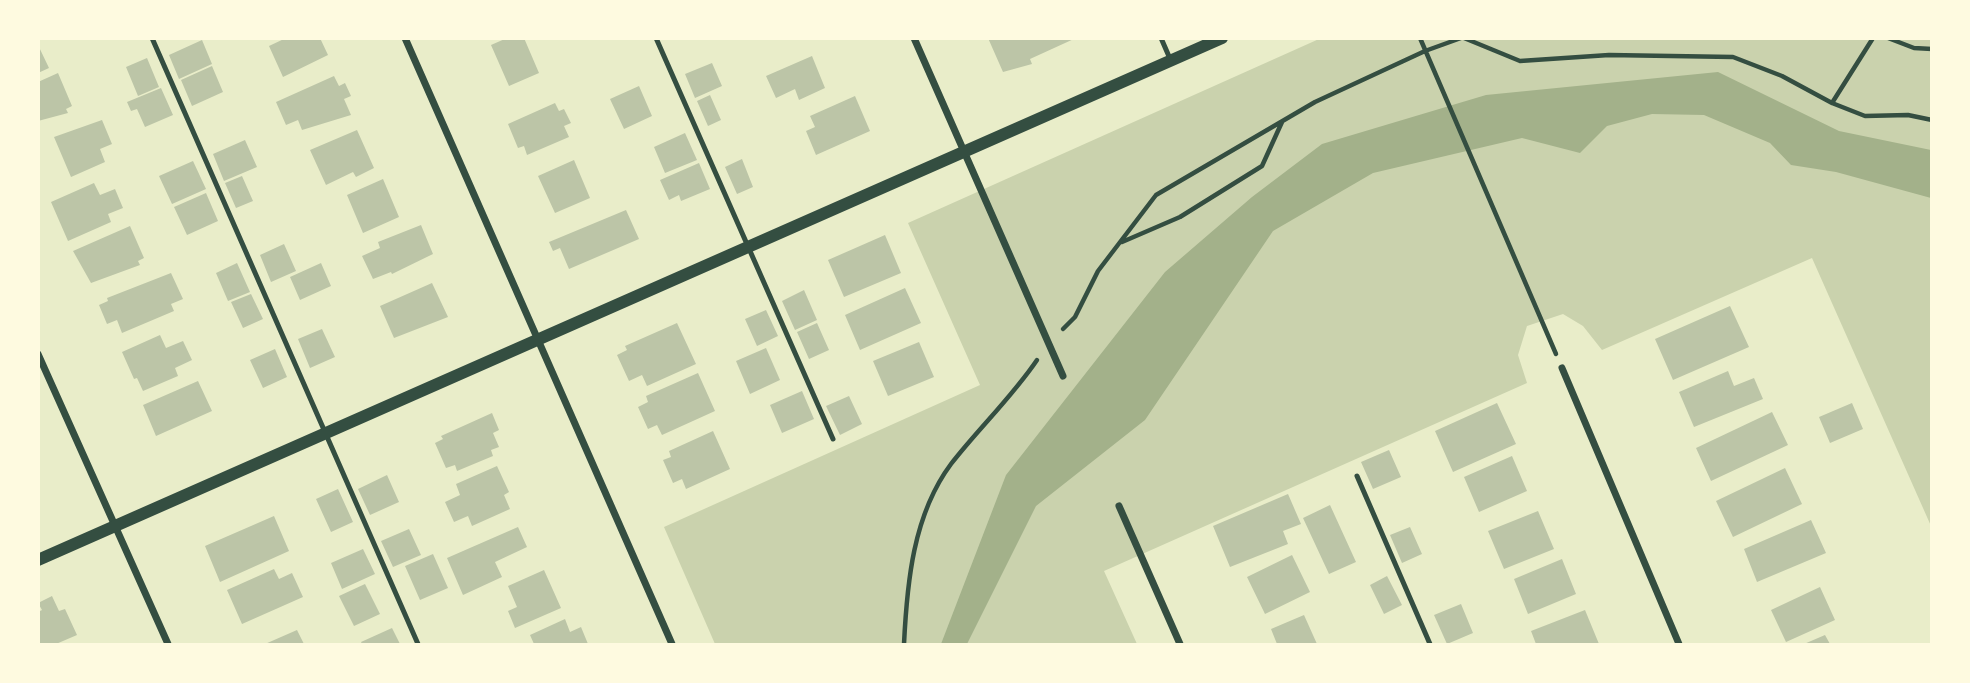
<!DOCTYPE html>
<html>
<head>
<meta charset="utf-8">
<style>
  body { margin:0 }
  #map { position:relative; width:1970px; height:683px; overflow:hidden; background:#e9edc9; font-family:"PT Sans",sans-serif }
  canvas { display:block }
  .frame { position:absolute; inset:0; border:40px solid #fefae0; pointer-events:none }
</style>
</head>
<body>
<div id="map">
<canvas width="1970" height="683"></canvas>
<div class="frame"></div>
</div>
<script>
const context = document.querySelector('canvas').getContext('2d');
context.lineJoin = 'round';
function fill(path, color) {
  context.fillStyle = color;
  context.fill(path, 'evenodd');
}
function trace(path, color, width, dash) {
  context.strokeStyle = color;
  context.lineWidth = width;
  context.lineCap = dash ? 'butt' : 'round';
  context.setLineDash(dash || []);
  context.stroke(path);
}
fill(new Path2D(`
  M1319,39H1931V526L1812,258L1602,350L1583,326L1563,314L1527,326L1518,355L1527,383L1104,571L1137,644H715L664,527L980,385L908,223Z`), '#cad2ad');
fill(new Path2D(`
  M1718,72L1839,131L1931,150V198L1836,172L1791,165L1770,143L1704,115L1652,114L1607,126L1580,153L1522,138L1373,173L1273,231L1145,420L1036,506L967,644H941L1006,475L1165,272L1252,197L1322,144L1486,95Z`), '#a3b18a');
fill(new Path2D(`
  M286,38H320L328,55L283,77L269,46Z
  M507,38H524L539,73L509,86L491,45Z
  M988,38H1076L1030,59L1032,64L1003,72Z
  M202,40L212,64L179,79L169,55Z
  M38,45L49,68L38,73Z
  M812,56L825,88L799,100L795,89L776,98L766,76Z
  M147,58L159,87L138,96L126,67Z
  M712,63L722,86L695,98L685,74Z
  M212,66L223,92L192,106L181,80Z
  M58,73L72,106L66,109L68,113L38,121V82Z
  M334,76L339,86L345,83L351,96L344,99L351,115L302,130L298,120L286,125L276,102Z
  M639,86L652,116L624,129L610,99Z
  M161,88L173,115L145,127L137,109L131,111L127,102Z
  M710,95L721,120L708,126L697,101Z
  M855,96L870,131L816,155L806,131L815,127L810,116Z
  M555,103L559,111L564,109L571,123L564,126L569,137L527,155L524,146L518,148L508,124Z
  M102,120L112,144L100,149L105,162L71,177L54,137Z
  M357,130L374,168L356,177L353,172L326,185L310,150Z
  M685,133L697,160L665,173L654,147Z
  M245,140L257,167L224,181L213,154Z
  M742,159L753,187L737,194L725,167Z
  M574,160L590,198L555,213L538,176Z
  M193,161L206,189L172,204L159,176Z
  M699,163L710,189L681,201L679,195L669,200L660,180Z
  M242,176L253,201L236,208L225,183Z
  M383,179L399,217L363,233L347,195Z
  M94,183L100,195L115,189L123,208L108,214L111,222L68,241L51,202Z
  M206,193L218,221L187,235L174,207Z
  M626,210L639,239L569,269L560,248L553,251L549,242Z
  M421,225L433,254L392,274L391,272L373,279L362,256L380,248L378,242Z
  M130,226L144,258L138,261L140,265L91,283L73,251Z
  M885,235L901,273L844,297L828,260Z
  M284,244L296,271L271,282L260,255Z
  M237,263L250,292L228,301L216,273Z
  M321,263L331,286L300,300L290,277Z
  M171,273L183,299L171,304L174,311L122,333L117,320L107,324L99,305L108,301L107,298Z
  M432,283L448,317L394,338L380,306Z
  M905,288L921,323L860,350L845,315Z
  M804,290L817,320L795,330L782,301Z
  M251,294L263,319L243,328L231,302Z
  M1730,306L1749,347L1673,380L1655,339Z
  M766,310L778,336L757,346L745,319Z
  M677,323L696,364L647,386L642,375L629,381L617,355L627,350L625,346Z
  M817,323L829,350L809,359L797,332Z
  M322,329L335,357L310,368L298,339Z
  M160,335L166,348L183,341L192,360L175,368L178,376L143,391L137,378L134,379L122,352Z
  M919,342L934,377L888,396L873,361Z
  M766,348L780,380L750,394L736,361Z
  M275,349L287,377L263,388L250,360Z
  M1728,371L1734,386L1754,378L1763,399L1694,427L1679,392Z
  M698,373L715,411L662,435L657,425L648,429L638,407L648,402L646,396Z
  M198,381L212,411L156,436L143,405Z
  M802,391L814,419L782,433L770,405Z
  M849,396L862,424L840,435L826,406Z
  M1497,403L1516,444L1453,472L1435,431Z
  M1852,403L1863,429L1830,443L1819,417Z
  M1772,412L1788,445L1711,481L1696,448Z
  M492,413L499,430L493,433L499,447L491,450L493,456L457,471L455,465L446,468L435,443L443,439L441,436Z
  M713,431L730,469L686,489L682,479L673,483L663,460L671,457L669,451Z
  M1389,450L1401,477L1373,489L1361,462Z
  M1512,456L1527,491L1479,512L1464,477Z
  M497,466L509,492L504,495L510,509L472,526L468,516L454,522L445,502L460,495L456,484Z
  M1785,468L1802,504L1733,537L1716,501Z
  M387,475L399,502L370,515L358,489Z
  M338,489L353,522L331,532L316,499Z
  M1288,494L1301,524L1283,531L1288,544L1230,567L1213,526Z
  M1330,505L1356,562L1329,574L1303,518Z
  M1538,511L1554,549L1504,569L1488,531Z
  M274,516L289,551L220,582L205,546Z
  M1811,520L1826,553L1757,582L1744,549Z
  M518,527L527,547L495,562L502,577L463,595L447,558Z
  M1410,527L1422,554L1402,563L1390,535Z
  M409,529L421,555L393,567L381,541Z
  M363,549L375,574L342,589L331,563Z
  M433,554L448,588L420,600L405,566Z
  M1292,555L1310,592L1265,614L1247,577Z
  M1562,559L1576,594L1528,614L1514,579Z
  M274,569L279,579L292,573L303,597L242,624L227,590Z
  M544,570L561,608L515,628L508,611L517,607L508,586Z
  M1387,576L1402,605L1384,614L1370,585Z
  M365,584L380,614L354,626L339,596Z
  M1820,587L1835,620L1786,642L1771,610Z
  M52,596L59,611L65,609L77,635L56,644H38V612L42,610L38,603Z
  M1461,604L1473,633L1447,644L1434,615Z
  M1585,610L1599,644H1536L1531,631Z
  M1304,615L1317,644H1277L1271,629Z
  M565,619L570,632L581,627L588,644H534L530,635Z
  M392,628L400,644H362L361,642Z
  M297,630L304,644H265Z
  M1825,635L1830,644H1804Z`), '#bcc5a7');
trace(new Path2D(`
  M1420,38L1556,354
  M1464,38L1520,61L1609,55L1733,57L1782,76L1832,103L1865,116L1908,115L1932,120
  M1888,38L1914,48L1932,49
  M1832,103L1873,38
  M1122,242L1180,217L1262,166L1282,122
  M1063,329L1075,317L1098,271L1156,195L1315,102L1425,51L1461,38
  M904,644C907,583 913,515 951,464C979,428 1012,397 1037,360`), '#344e41', 4.5);
trace(new Path2D(`
  M152,38L418,644
  M656,38L833,439
  M1161,38L1171,61
  M1357,476L1430,644`), '#344e41', 5);
trace(new Path2D(`
  M405,38L672,644
  M914,38L1063,376
  M38,354L168,644
  M1562,368L1679,644
  M1119,506L1180,644`), '#344e41', 7);
trace(new Path2D(`
  M38,560L1222,38`), '#344e41', 12);
</script>
</body>
</html>
